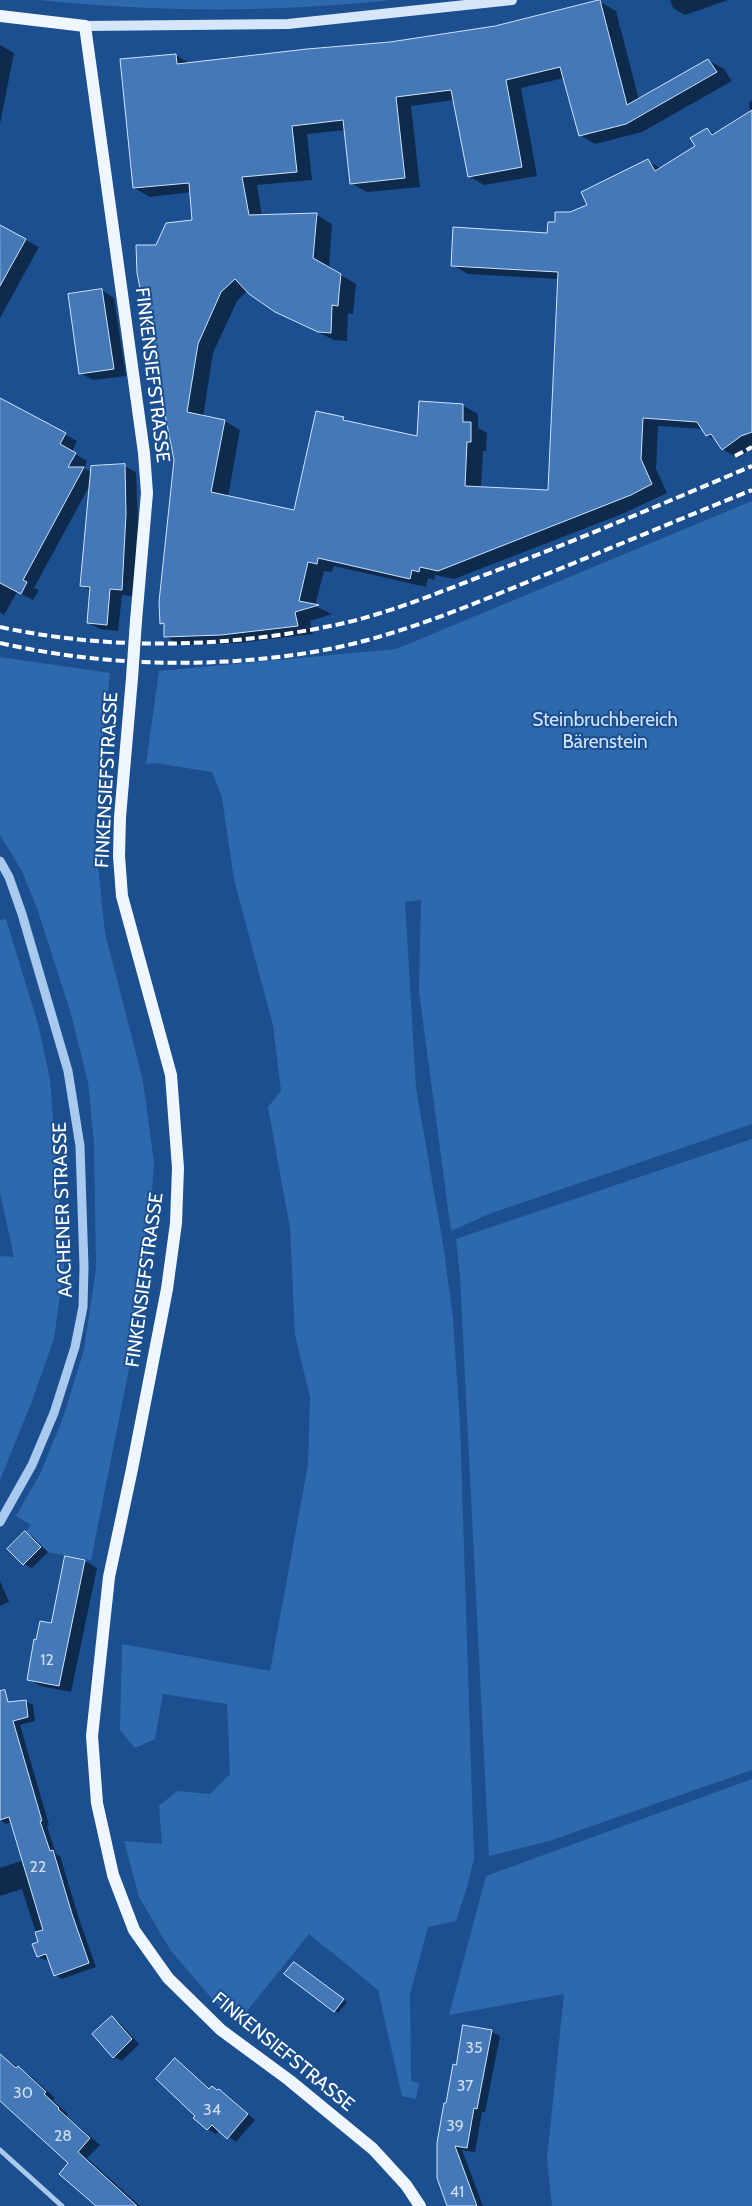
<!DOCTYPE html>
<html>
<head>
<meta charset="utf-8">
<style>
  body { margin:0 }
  canvas { display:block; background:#1b4f8f }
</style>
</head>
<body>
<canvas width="752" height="2206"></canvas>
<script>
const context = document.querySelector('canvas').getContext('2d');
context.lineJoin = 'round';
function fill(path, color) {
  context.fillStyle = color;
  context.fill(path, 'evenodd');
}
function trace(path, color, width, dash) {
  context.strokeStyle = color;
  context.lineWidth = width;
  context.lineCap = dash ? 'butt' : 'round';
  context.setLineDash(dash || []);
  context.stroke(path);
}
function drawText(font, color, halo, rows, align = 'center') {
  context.font = font + ' Cabin,sans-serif';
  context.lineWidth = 4;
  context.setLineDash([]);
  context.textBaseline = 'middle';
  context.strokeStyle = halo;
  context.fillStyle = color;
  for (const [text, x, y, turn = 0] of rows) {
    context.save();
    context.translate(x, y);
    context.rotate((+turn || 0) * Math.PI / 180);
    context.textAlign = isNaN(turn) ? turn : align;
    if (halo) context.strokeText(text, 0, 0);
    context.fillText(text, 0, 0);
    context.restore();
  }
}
fill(new Path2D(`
  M39,0H390C274,13 155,12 39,0Z
  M752,501V1124L489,1214L451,1231L419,992L421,900L405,902L416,1088L444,1250L453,1319L460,1424L474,1859L467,1887L456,1921L428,1927L410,1994L411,2081L419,2083L416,2099L402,2096L378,1990L309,1934L239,2021L214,2001L171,1951L139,1897L124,1841L162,1844L159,1806L177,1791L210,1794L230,1774L227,1704L163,1694L155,1739L135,1748L120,1730L122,1644L270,1671L308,1465L310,1397L295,1335L290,1228L268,1107L281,1091L273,1025L234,880L222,798L212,772L155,763L146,764L159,671L396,649Z
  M0,657L110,673L94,828L105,933L143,1081L154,1163L146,1283L91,1560L47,1552L26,1531L31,1525L16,1516L40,1474L63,1418L84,1350L96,1269L94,1143L88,1082L71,1014L37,908L22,871L0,835Z
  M6,919L38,1024L50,1079L64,1265L54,1339L32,1401L0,1480V1256L14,1257L0,1193V920Z
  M752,1139V1770L549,1841L489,1856L460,1277L456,1239Z
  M752,1779V2206H552L547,2159L564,1994L449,2015L486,1876Z`), '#2e69ad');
fill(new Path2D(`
  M670,0H728L685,15L673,8Z
  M600,2L616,11L639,100L708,60L724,69L732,81L642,132L595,144L580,135L564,78L521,88L537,176L484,185L469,176L454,100L411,106L420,187L367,192L351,183L346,130L307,134L312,180L257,185L262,216L317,215L332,224L329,268L356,284L353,314L348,313L347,341L334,340L293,320L247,291L237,301L213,353L203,417L225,421L240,430L228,497L295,512L344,418L351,423L418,437L462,405L478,414V428L487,433L486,451H483L481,488L549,492L559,279L468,274L452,265L548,234L556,223L570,214L589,206L648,161L662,169L697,146L707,129L715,134L750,112L749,103L752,100V448L738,458L722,449L717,441L707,435L703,429L658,426L656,469L667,493L622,514L454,579L435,575L434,580L428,578L426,587L334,566L332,572L324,571L315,606L332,614L310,621L313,634L238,643L180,645L165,636V625L161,623L176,460L157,246L194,222L191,192L150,197L134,188L176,55L191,64L390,44L495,27Z
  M0,45L14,53L0,124Z
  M0,226L39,247L0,318Z
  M102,290L114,298L126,376L93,380L80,373Z
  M0,399L77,441L72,452L87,461L84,468L92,473L124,466L136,472L138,521L133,596L122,595L118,631L100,629L88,623L91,591L82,585L91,483L34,588L39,590L33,600L17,592L4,615L0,612Z
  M25,1533L33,1537L48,1552L32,1568L24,1564Z
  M85,1561L97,1568L71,1692L40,1686L28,1679L37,1641L52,1625Z
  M0,1581L9,1602L0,1606Z
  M25,1701L33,1705L35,1721L20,1725L49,1825L47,1826L56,1854L60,1856L79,1919L96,1967L62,1979L55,1975L49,1959L45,1960L38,1956L39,1942L22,1889L0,1896V1868L24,1860L12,1822L6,1824L0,1820V1704Z
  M298,1966L347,2002L338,2013L286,1974Z
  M112,2018L120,2023L139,2044L122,2061L114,2057Z
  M464,2027L492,2032L500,2036L485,2112H482L475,2152L462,2150L483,2206H448L447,2105Z
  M1,2056L28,2074L55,2098L53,2100L68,2114L67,2116L100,2145L87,2158L140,2206H99L69,2163L0,2099Z
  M175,2060L183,2065L210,2089L219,2090L227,2095L255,2120L236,2142L219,2130L216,2134L208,2129L195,2118L197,2115Z`), '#0007');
const building = new Path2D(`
  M600,0L627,105L708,59L717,72L626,124L579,136L560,67L506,80L522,167L468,177L451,90L396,97L405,178L350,184L343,120L292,126L297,172L242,177L249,215L317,213L313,258L341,274L339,293L338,306L332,305L331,333L318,332L275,312L249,294L235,279L221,292L198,344L187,412L225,420L211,492L294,510L316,411L344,417L343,420L417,436L419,401L463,404V422H471V442H467L465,486L548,490L558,272L451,266L453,227L547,233L548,222H555V212H570L587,205L581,192L648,159L655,171L695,146L690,138L707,128L712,135L752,110V432L741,436L722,450L711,434L706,436L697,422L643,418L641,459L652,484L631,495L438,571L420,567L419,572L412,570L410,579L318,558L317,564L308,562L299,601L319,605L295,612L298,626L221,635L164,637V623L160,624L159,602L174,460L137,273L136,245H156L166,223L192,220L189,183L133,188L120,59L176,54L177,64L307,49L390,42L495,26Z
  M0,225L26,239L0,286Z
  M102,289L114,369L79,374L68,294Z
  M0,398L66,433L60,444L76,453L68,467H84L23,580L27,582L21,594L0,583Z
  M125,464L126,514L122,590L110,589L107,625L87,623L90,587L80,586L91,466Z
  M25,1531L41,1547L23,1565L7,1549Z
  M65,1556L85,1560L59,1686L27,1680L34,1639L36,1640L40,1621L51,1623Z
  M5,1690L8,1702L26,1700L28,1717L13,1721L42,1821H40L50,1851L53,1850L72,1914L89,1963L54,1976L46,1954L37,1957L32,1944L38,1942L35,1932L43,1930L9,1817L0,1820V1691Z
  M294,1962L344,1999L334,2012L284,1974Z
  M112,2016L132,2039L113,2058L92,2034Z
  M463,2025L492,2030L477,2109L474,2108L467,2148L455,2146L477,2206H447L437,2178V2143L444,2103H446L453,2064L456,2065Z
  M0,2054L16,2068L18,2066L46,2092L44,2094L59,2108L58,2109L90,2138L78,2152L137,2206H96L59,2174L68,2163L0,2101Z
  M175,2058L209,2089L212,2086L217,2090L219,2089L248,2114L227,2139L212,2125L207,2130L193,2118L195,2116L156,2079Z`);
fill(building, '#4478b7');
trace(building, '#cfe3fa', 1);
trace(new Path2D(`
  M0,2150L62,2206`), '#a9c9ee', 5);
trace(new Path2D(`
  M0,861L9,877L22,914L68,1071L80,1146L84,1267L83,1307L75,1347L54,1413L32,1465L0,1522`), '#a9c9ee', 9);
trace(new Path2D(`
  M85,26L288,24L512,0`), '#d6e6fa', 10);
trace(new Path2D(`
  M0,16L85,26L144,453L147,493L136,621
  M132,678L120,817L119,856L122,896L171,1075L178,1168L176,1223L167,1289L132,1469L109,1577L92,1736L97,1803L113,1875L134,1930L168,1978L221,2030L289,2080L373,2149L406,2185L420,2206`), '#f0f6ff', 12);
trace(new Path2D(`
  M735,456L752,447
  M0,627C111,651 229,648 340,624C389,613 435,594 482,576C573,542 662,504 752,466
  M0,643C102,666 209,669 313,652C391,639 464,608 537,578C609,549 680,519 752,490`), '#fff', 4, [9, 4]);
trace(new Path2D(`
  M132,678L136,621`), '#f0f6ff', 12);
drawText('16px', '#d0dded', null, [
  ["12",47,1660],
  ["22",38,1867],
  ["35",474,2048],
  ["37",465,2086],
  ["30",23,2093],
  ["34",212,2110],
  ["39",455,2126],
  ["28",63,2136],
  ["41",457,2192]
]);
drawText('19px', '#fff', '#1b4f8f', [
  ["FINKENSIEFSTRASSE",152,375,83],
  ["FINKENSIEFSTRASSE",107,780,-87],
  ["AACHENER STRASSE",63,1210,-92],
  ["FINKENSIEFSTRASSE",145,1280,-82],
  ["FINKENSIEFSTRASSE",283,2052,39]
]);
drawText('19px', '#cfe3fa', '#1b4f8f', [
  ["Steinbruchbereich",605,720],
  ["Bärenstein",605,742]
]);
</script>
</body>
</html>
